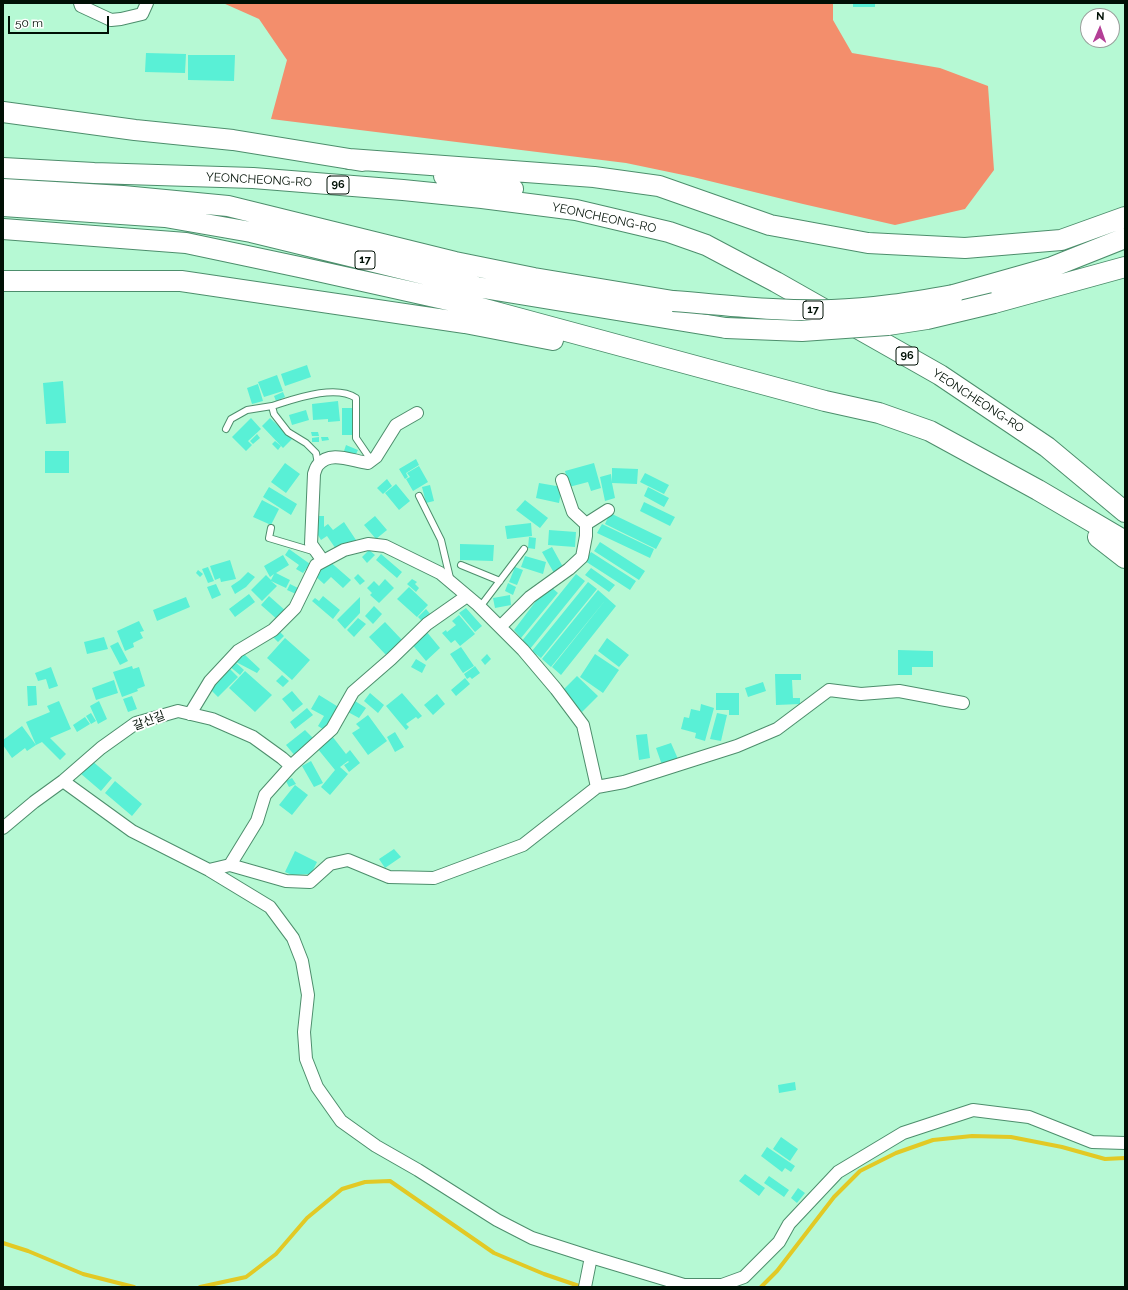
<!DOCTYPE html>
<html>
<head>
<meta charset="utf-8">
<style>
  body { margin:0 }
  #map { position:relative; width:1128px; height:1290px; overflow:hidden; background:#b6f9d4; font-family:Raleway,sans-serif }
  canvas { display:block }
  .frame { position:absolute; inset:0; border:4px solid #001005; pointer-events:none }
  .north { position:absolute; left:1080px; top:8px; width:40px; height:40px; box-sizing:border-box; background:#fff; border:1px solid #999f9b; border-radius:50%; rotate:2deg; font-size:11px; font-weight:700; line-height:16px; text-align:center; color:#001005 }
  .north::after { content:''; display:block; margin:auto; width:14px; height:18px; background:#b43f96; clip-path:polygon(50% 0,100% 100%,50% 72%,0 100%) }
  .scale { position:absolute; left:8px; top:16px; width:101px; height:18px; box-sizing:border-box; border:2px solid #001005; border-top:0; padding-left:5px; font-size:12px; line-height:14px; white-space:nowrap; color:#001005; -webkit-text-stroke:3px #fff; paint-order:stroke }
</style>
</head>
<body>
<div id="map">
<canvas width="1128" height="1290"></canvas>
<div class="frame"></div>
<div class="north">N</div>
<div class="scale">50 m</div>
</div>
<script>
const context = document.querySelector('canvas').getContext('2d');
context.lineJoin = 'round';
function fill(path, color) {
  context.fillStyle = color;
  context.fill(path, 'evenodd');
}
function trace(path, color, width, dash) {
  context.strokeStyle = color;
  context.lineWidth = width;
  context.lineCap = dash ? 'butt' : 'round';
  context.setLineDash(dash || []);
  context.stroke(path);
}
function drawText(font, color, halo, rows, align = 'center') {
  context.font = font + ' Raleway,"Noto Sans KR",sans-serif';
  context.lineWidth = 4;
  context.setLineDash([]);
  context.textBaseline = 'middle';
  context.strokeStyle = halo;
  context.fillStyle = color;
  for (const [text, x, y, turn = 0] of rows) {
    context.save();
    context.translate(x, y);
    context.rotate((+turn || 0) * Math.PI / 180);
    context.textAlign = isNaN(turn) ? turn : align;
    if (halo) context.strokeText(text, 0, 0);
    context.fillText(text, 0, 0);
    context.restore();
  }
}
fill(new Path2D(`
  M223,3H833V20L852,53L940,68L988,86L994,170L965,209L895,225L803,204L693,177L626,163L271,119L287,60L259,19Z`), '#f38e6c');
trace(new Path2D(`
  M3,1243L28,1251L83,1274L134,1287
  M200,1287L246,1277L276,1254L307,1218L342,1189L365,1182L390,1181L494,1253L544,1274L582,1287
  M761,1287L777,1271L834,1197L860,1171L896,1153L933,1140L972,1136L1011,1137L1062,1147L1105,1159L1125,1158`), '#e2c925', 4);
fill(new Path2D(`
  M853,3H875V7H853Z
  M146,53L186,54L185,73L145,72Z
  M188,55H235L234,81L188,80Z
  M307,365L311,377L285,386L281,374Z
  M277,375L283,391L264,397L258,382Z
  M63,381L66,423L46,424L43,383Z
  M258,384L263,401L252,404L247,388Z
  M283,392L285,397L276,401L274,396Z
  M338,401L340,421L328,422V419L313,420L312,404Z
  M342,408H353V435H342Z
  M306,410L309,420L292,425L289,415Z
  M251,418L261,429L248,441L252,445L246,451L232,437Z
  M270,418L292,439L283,448L262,426Z
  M311,432H318L319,436H312Z
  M257,434L260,438L253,444L250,441Z
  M319,437V442H312V438Z
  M321,437H328L329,440L322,441Z
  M275,441L281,446L278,450L272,444Z
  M346,445L358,450L355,456L344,451Z
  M45,451H69V473H45Z
  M416,459L419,465L406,473L408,477L405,479L399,469Z
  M285,463L300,474L286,493L271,482Z
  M594,463L601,488L591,491L588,482L569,487L565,471Z
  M419,466L428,482L413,491L406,479L410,477L407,473Z
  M612,468L638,469L637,484L612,483L615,498L605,501L600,477L611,474L612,482Z
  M645,473L669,485L664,494L640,482Z
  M387,479L392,486L383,494L377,488Z
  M539,483L562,487L559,503L536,498Z
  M396,484L410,501L399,510L385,493Z
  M430,485L434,501L426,503L422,487Z
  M269,487L297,504L291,515L263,497Z
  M648,487L669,498L664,507L644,496Z
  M262,500L279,509L271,525L253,517Z
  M525,500L548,518L540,528L516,510Z
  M644,502L675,517L670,526L640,511Z
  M610,513L662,538L656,549L605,524Z
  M315,516H324V527L328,524L333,530L344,522L356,540L338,552L327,536L321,540L316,532Z
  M375,516L387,530L376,539L364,525Z
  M531,523L532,536L507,539L505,526Z
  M602,524L654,549L650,558L597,533Z
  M549,530L576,532L575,547L548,545Z
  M529,537L536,538L535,549L528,548Z
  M600,542L645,571L639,580L594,551Z
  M460,544L494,545L493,561L460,560Z
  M552,547L563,567L554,573L542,552Z
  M289,549L310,564L303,573L296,569L299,565L285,555Z
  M369,550L375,555L367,563L362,557Z
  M591,552L636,581L630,590L585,561Z
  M381,554L402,572L397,578L376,560Z
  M283,555L289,565L276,573L290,580L286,588L271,581L277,586L262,601L251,590L266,575L271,580L274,574L270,577L264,566Z
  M525,556L546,562L543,574L521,567Z
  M230,560L236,579L221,582L220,578L215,580L210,566Z
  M328,560L351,580L343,588L331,577L324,584L314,575Z
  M208,567L214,581L208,583L202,569Z
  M515,567L523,570L517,585L509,582Z
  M591,568L615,585L609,592L585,575Z
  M198,570L203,574L200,577L196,573Z
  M248,572L255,577L246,587L235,594L231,586L240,580Z
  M358,574L365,581L360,585L354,578Z
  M576,574L585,581L530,649L521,642Z
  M385,579L394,588L379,603L370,595L372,593L367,588L374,581L379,586Z
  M412,579L417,582L415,584L419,588L416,592L407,584Z
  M588,582L597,589L541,658L532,651Z
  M508,583L516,587L513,595L505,591Z
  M216,584L221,595L212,599L207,587Z
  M290,584L298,588L296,594L287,590Z
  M409,587L428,605L417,617L397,599Z
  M551,587L558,593L521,638L514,630L539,597Z
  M598,590L607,598L551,667L542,659Z
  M249,594L255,602L235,617L229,609Z
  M510,595L511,605L495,608L493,598Z
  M269,596L287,612L279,621L261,605Z
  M323,596L340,610L333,619L312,601L315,598L319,601Z
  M186,597L190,607L157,621L153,610Z
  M360,597V613L345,629L337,620Z
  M607,598L616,606L561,675L552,667Z
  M374,606L382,614L373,624L365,616Z
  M466,608L482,626L475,632L459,613Z
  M426,609L431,615L423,622L418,617Z
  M459,615L475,634L460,646L455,640L451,643L442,633L446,630L447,632L456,625L452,621Z
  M358,618L366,624L354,637L347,630Z
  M139,621L144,631L140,632L143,638L133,643L134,647L125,651L117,631Z
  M385,622L402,640L386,655L369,637Z
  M278,630L284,636L278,642L272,636Z
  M426,631L440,648L426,661L411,643Z
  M104,637L108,649L87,654L84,642Z
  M285,638L310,660L292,680L267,658Z
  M607,638L629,655L619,667L598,651Z
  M118,642L128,661L120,665L110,646Z
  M461,647L474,666L463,673L450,654Z
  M898,650L933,651V667H912V675H898Z
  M244,654L260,669L257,673L236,662Z
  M487,654L491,659L485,665L481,660Z
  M595,654L619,670L603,693L580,677Z
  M416,659L426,665L422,673L411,667Z
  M233,660L244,670L240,675L228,665Z
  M132,666L133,669L139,667L145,686L137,689L138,691L122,697L113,672Z
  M475,666L480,673L472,679L470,677L467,679L464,674Z
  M51,667L58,686L49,689L46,679L38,681L35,673Z
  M228,667L238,677L218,697L209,688Z
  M245,671L272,695L255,712L229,688Z
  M775,674H801V680H792L793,698H800V704L776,705Z
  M282,675L289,681L283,687L276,681Z
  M577,676L598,696L582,712L562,691Z
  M465,678L470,684L456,696L451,690Z
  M114,680L118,693L96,700L92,688Z
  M763,682L766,691L748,697L745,688Z
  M27,686H36L37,705L28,706Z
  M292,691L303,704L293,712L282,699Z
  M370,693L384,705L378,713L364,701Z
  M402,693L422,716L418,719L416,717L406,724L409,727L406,730L386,706Z
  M716,693H739V715H729V710H716Z
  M437,694L445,704L433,715L424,705Z
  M319,695L340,708L326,731L318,726L324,716L311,709Z
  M132,696L137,709L128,712L123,699Z
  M59,701L71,729L50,738L66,754L60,760L42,742L36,745L26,722L50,712L47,706Z
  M99,701L107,719L98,724L90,706Z
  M355,701L366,708L359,718L348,712Z
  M701,704L714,708L705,741L695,738L696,733L681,729L684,717L689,718L691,709L700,711Z
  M307,708L313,715L295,729L290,722Z
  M91,713L96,721L91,724L86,716Z
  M717,713L727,715L721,741L710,739Z
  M368,715L387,741L368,755L352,733L360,728L356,724Z
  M85,717L90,724L77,732L73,725Z
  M22,726L36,745L27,751L25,748L12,758L3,745V740Z
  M305,730L315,740L296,757L286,745Z
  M395,732L404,747L395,752L387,737Z
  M647,734L650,758L639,760L636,735Z
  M332,736L346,754L350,750L360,763L349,772L344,765L349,762L348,761L340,767L348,774L330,795L321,787L335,770L317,748Z
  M671,743L678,759L662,765L656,748Z
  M91,760L112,778L101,791L80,773Z
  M311,761L323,783L314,787L302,766Z
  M292,778L296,784L289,787L286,781Z
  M115,781L142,804L132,816L105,793Z
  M295,785L308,795L292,815L279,805Z
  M394,849L401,857L385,868L379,859Z
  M295,851L317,862L311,874L292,875L285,872Z
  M795,1082L796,1090L779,1093L778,1085Z
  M781,1137L798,1149L790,1161L773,1149Z
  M767,1147L795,1166L791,1172L785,1168L782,1172L761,1156Z
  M745,1174L765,1188L759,1196L739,1181Z
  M769,1176L789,1190L784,1197L764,1183Z
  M798,1188L805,1193L797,1203L791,1198Z`), '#59f0d6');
const service = new Path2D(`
  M226,429L231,419L247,410L272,406
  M318,464L316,453L306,443L288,432L274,414L272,406C295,399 335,384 356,398V438L371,460
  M419,496L441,540L450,578
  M271,528L269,538L316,552
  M461,565L500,581
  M480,607L524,549`);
const minor = new Path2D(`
  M80,3L81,6L111,20L121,19L142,14L147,3
  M586,524L608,510
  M323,561L311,544L314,474C315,471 316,467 318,465C330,450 352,461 368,463L376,457L396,425L417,413
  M500,627L530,597L569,569L582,557L586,536V524L573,512L562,480
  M190,714L210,681L238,651L273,630L295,608L316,565L344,550L368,544L385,546L440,573L478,605L523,650L556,689L583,725L597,787
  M63,781L132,831L209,870L270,907L293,938L302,961L308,995L304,1032L306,1059L317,1087L341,1121L376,1146L418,1170L497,1220L532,1238L591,1257L585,1287
  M3,828L34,802L63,781L101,748L136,723L178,711L212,719L253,737L282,758L291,766
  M230,865L257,821L265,795L291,766L332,729L353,692L391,659L427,624L467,596
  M209,870L230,865L286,881L310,882L330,864L348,860L389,877L434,878L523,845L597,787L624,782L737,746L777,729L829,690L861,694L899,691L963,703L940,699
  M591,1257L684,1285H722L744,1277L779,1242L789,1224L838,1172L903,1133L973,1110L1029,1117L1092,1142L1125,1143`);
const trunk = new Path2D(`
  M3,112L135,130L233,140L362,161
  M349,159L594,177L659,186L770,225L868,243L965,248L1061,240L1125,217
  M3,168L94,173L253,178L403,190L482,198L576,210L669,232L706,245L776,282L940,375L1047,447L1125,512
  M444,176L513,189
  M3,189L123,196L228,206L455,262L534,278L673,301
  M3,206L165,217L251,232L477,287L726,328
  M3,229L186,243L304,268L466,304L825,401L879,413L930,431L1038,490L1125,541
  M3,281H181L465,323L553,340
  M953,295L1052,267L1125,238
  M994,303L1125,267
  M1098,537L1125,558`);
trace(service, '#4d8e6c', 8);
trace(minor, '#4d8e6c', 14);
trace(trunk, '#4d8e6c', 22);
trace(service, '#fff', 6);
trace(minor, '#fff', 12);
trace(trunk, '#fff', 20);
const trunkBridge = new Path2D(`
  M673,301C726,305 779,312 832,310C873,309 913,302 953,295
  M726,328L802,331L888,325L927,319L994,303`);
trace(trunkBridge, '#4d8e6c', 22, []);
trace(trunkBridge, '#fff', 20);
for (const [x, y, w] of [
  [338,185,22],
  [365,260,20],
  [813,310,20],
  [907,356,22]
]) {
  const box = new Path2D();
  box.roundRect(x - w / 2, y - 9, w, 18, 3);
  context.fillStyle = '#fff';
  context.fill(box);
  trace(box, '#001005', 1);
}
drawText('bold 11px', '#001005', null, [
  ["96",338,185],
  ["17",365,260],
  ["17",813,310],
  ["96",907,356]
]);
drawText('12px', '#001005', '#fff', [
  ["YEONCHEONG-RO",259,180,3],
  ["YEONCHEONG-RO",604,218,12],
  ["YEONCHEONG-RO",978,401,33],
  ["갈산길",149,721,-21]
]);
</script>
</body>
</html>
